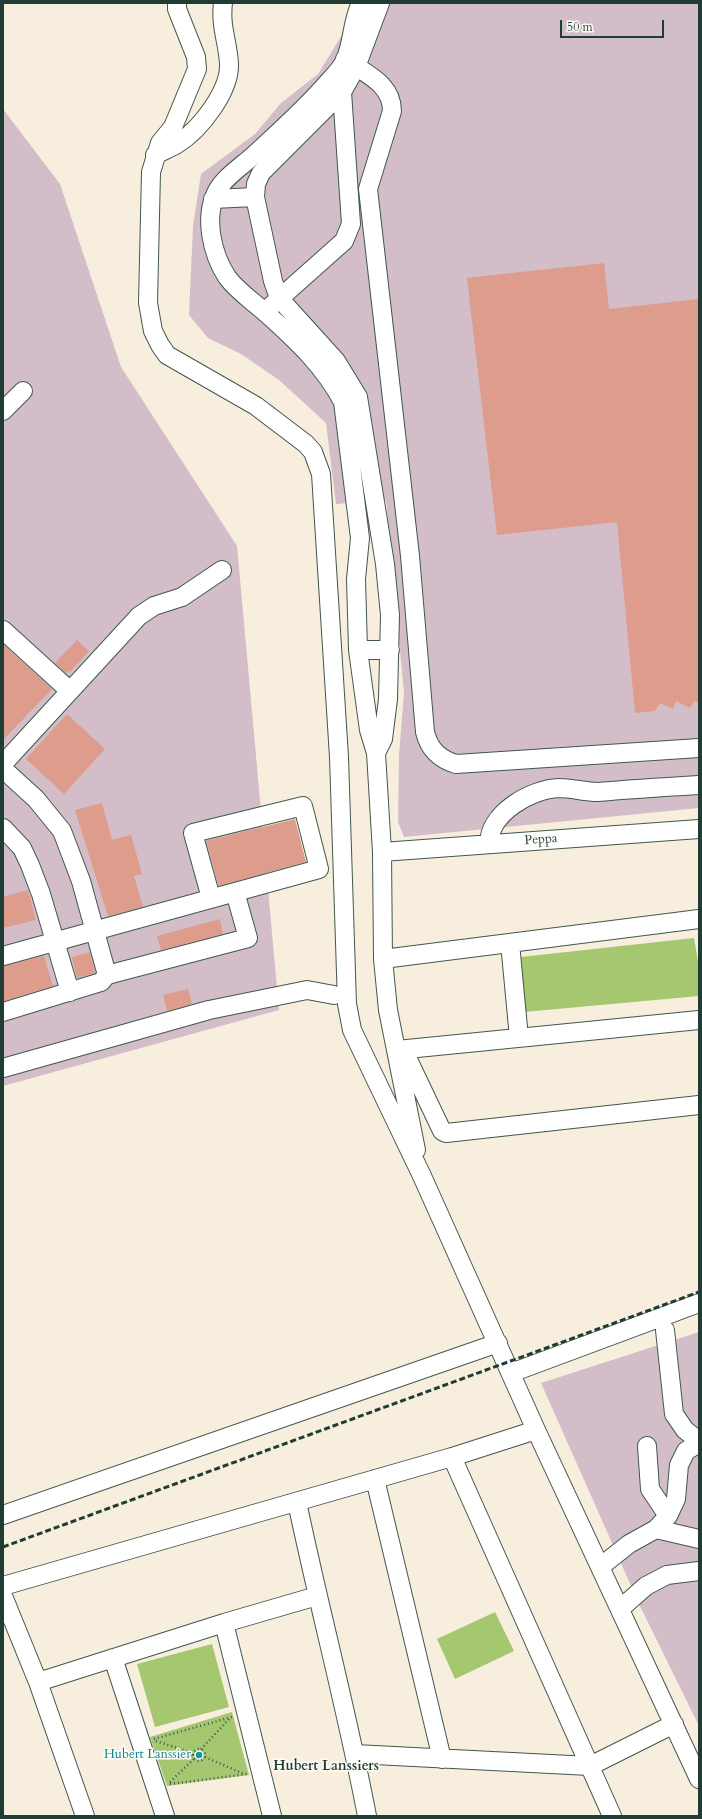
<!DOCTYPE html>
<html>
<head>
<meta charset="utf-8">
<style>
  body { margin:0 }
  #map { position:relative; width:702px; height:1819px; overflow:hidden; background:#f8eedd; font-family:Cardo,serif }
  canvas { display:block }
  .frame { position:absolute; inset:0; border:4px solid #1f3d34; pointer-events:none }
  .scale { position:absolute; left:560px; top:20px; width:104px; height:18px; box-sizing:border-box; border:2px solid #1f3d34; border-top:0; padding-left:5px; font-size:12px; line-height:14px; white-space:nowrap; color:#1f3d34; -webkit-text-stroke:3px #fdfcf7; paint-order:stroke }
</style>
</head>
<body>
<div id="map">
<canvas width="702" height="1819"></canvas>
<div class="frame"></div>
<div class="scale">50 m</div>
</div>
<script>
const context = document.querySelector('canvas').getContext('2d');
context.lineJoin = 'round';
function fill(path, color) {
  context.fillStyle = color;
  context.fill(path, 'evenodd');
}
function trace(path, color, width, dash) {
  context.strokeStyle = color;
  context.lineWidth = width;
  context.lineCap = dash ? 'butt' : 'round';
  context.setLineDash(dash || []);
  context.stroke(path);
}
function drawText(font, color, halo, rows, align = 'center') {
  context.font = font + ' Cardo,serif';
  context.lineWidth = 3;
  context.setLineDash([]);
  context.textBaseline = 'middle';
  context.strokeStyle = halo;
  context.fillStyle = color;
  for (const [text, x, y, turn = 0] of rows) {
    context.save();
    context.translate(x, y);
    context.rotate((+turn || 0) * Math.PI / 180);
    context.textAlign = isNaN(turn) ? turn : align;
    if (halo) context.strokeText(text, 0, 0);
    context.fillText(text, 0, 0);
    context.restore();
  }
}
fill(new Path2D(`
  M351,3H699V808L404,837L398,822L399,756L404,693L386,500L336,504L326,423L279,380L241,354L208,338L189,315L193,226L201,174L255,134L281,103L318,74L345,30Z
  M3,109L60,184L121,367L237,546L279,1010L3,1086Z
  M699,1332V1726L640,1606L541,1383Z`), '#d2bdc8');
fill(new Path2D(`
  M694,938L699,967V996L524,1012L521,957Z
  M495,1612L514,1651L455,1679L437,1639Z
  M212,1644L229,1707L155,1727L137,1664Z
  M232,1712L249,1775L167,1786L150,1737Z`), '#a4c770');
fill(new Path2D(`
  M604,263L609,309L699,299V703L694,701L690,708L676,701L673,709L660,703L655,711L635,713L617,522L497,535L467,278Z
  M77,640L89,651L70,672L69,671L66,673L55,663Z
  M3,644L52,689L3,740Z
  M67,714L105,749L64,794L26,759Z
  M102,803L112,840L131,835L142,874L134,876L143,907L108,916L75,810Z
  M295,819L306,862L219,886L206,841Z
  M28,890L36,920L3,928V897Z
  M220,919L223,934L161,950L157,936Z
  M90,952L95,973L77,978L72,957Z
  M44,956L53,986L3,1001V966Z
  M188,989L192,1004L167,1011L163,995Z`), '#dd9c8c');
const minor = new Path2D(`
  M177,3V9L196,57L197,69L173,127L160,143L151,172L148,303L153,331L160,345L167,355L256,406L306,444L313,452L321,474L339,757L347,1004L352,1030L422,1176L536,1430L699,1779
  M361,3C352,21 353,41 346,58C343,66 335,75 330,80C307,107 280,131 254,155C242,166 223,178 216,193C204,218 212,254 227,277C238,292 253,301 267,314C297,341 324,366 343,402L360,538L356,579L358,650L369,730L376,753L382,852L383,959L388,1010L416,1150
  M345,59C365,74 392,83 392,111L368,189L410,556L425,732C429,749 439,759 456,764L699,748
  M155,155C162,151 171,148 177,144C200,130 230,91 229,64C228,42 220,27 223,3
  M213,199L255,197
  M271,306L344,241L351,224L342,92
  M3,411L23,391
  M3,630L70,691
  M358,650H390
  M376,753L383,739L388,699L390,615L385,564L358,397L336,361L279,298L273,281L255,197L256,184L261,173L342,92L356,67L380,3
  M3,764L139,616L154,606L182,597L222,570
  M3,769L36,799L62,831L81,881L107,975
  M3,828L22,848L30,865L41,894L70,992
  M489,844C489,813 531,789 559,788C572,788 585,792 598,792C632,789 665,787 699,785
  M382,852L699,829
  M510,943L519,1038
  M3,956L319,869L303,806L193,833L211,898
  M383,959L699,919
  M3,1012L101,982L107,975L248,938L235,892
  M403,1049L442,1131L446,1133L699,1105
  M397,1050L699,1020
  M3,1068L209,1010L307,990L334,995
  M665,1330L674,1414L685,1430L699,1441
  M511,1373L699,1303
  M647,1446L650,1489L668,1516
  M452,1457L612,1816
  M375,1479L442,1759
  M297,1502C319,1607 347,1711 367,1816
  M3,1515L498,1343
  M656,1529L699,1539
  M600,1567L629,1544L656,1529L668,1516L676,1499L679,1465L686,1451L699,1443
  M3,1586L452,1457L536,1430
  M3,1596L38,1682L85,1816
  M620,1609L646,1586L667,1575L699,1571
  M224,1623L272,1816
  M113,1658L165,1816
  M38,1682L224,1623L317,1596
  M355,1754L590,1766L674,1724`);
trace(minor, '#40584d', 20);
trace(new Path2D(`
  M154,1739L232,1717
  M156,1741L193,1753
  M193 1755a6 6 0 1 1 12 0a6 6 0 1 1-12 0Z
  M201,1749L231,1717
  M205,1757L244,1774
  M170,1782L194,1759
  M170,1784L247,1774`), '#40584d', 2.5, [1, 3]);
trace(minor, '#fff', 18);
trace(new Path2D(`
  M3,1547L699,1292`), '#1f3d34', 3, [6, 3]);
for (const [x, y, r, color] of [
  [199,1755,4,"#0f9aa8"]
]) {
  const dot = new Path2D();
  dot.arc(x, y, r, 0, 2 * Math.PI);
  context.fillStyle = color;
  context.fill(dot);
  trace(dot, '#fdfcf7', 1.5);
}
drawText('13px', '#1f3d34', '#fdfcf7', [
  ["Peppa",541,840,-4]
]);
drawText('13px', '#0d838f', '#fdfcf7', [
  ["Hubert Lanssier",191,1755]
], 'right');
drawText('bold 14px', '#1f3d34', '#fdfcf7', [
  ["Hubert Lanssiers",326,1767]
]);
</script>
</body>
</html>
